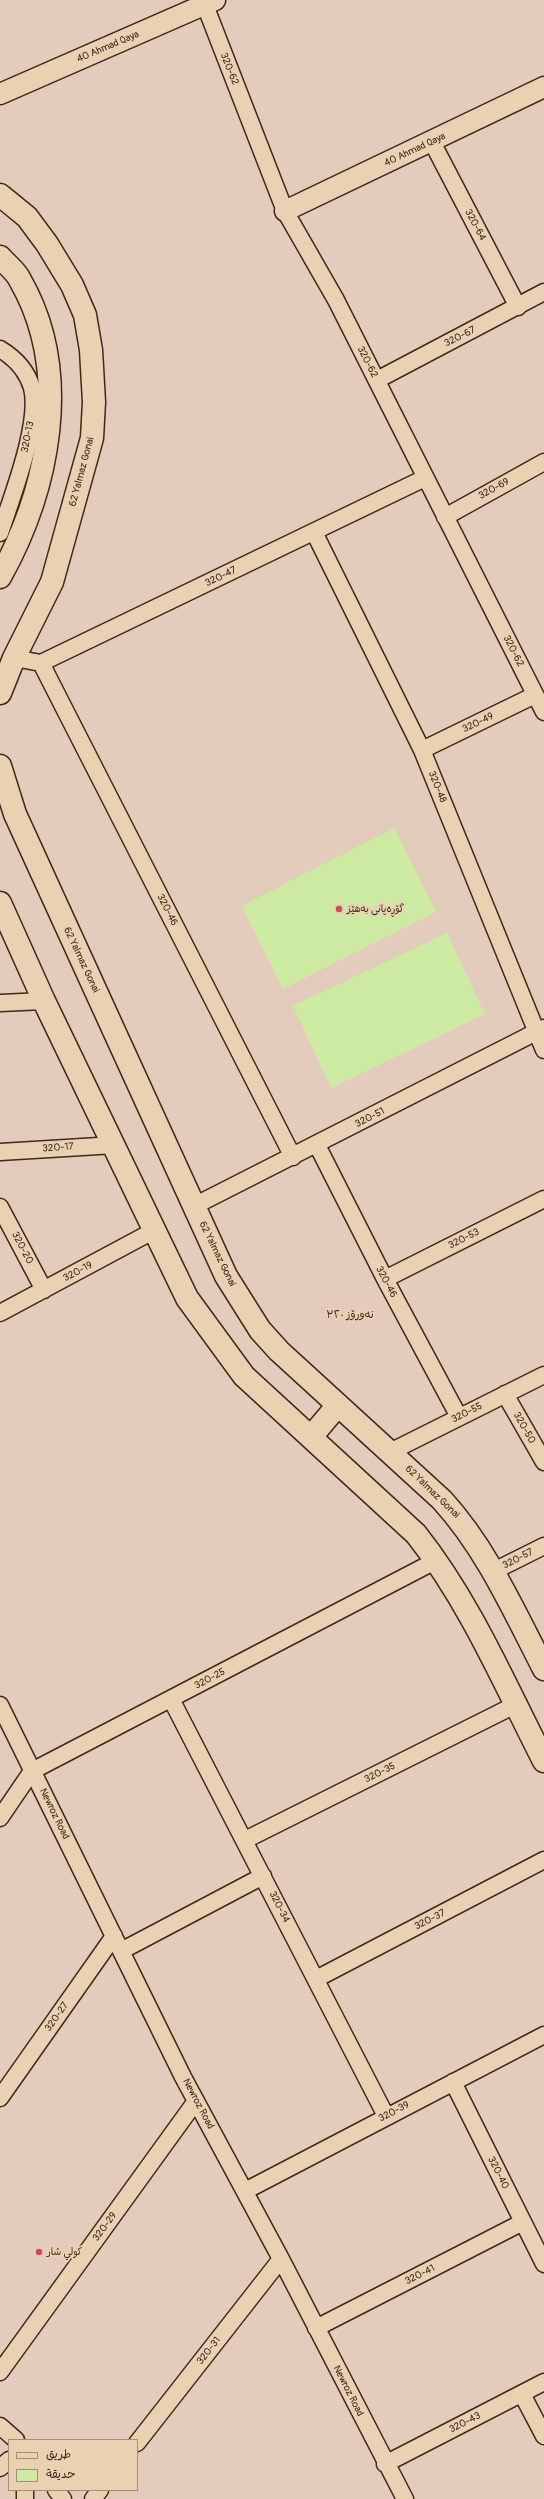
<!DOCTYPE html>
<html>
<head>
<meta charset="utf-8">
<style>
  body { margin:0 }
  #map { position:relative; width:544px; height:2499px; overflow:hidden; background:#e4ccbd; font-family:Pangolin,"Playpen Sans Arabic",sans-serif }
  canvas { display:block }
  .legend { position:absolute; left:8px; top:2439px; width:130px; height:52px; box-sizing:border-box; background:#ead1b2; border:1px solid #a48e77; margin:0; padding:5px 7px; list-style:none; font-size:12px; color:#3b2a1e }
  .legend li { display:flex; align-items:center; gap:8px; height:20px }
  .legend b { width:20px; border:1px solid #a48e77 }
</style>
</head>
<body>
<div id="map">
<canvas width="544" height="2499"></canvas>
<ul class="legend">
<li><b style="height:5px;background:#ead1b2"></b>طريق</li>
<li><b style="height:11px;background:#cceaa1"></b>حديقة</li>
</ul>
</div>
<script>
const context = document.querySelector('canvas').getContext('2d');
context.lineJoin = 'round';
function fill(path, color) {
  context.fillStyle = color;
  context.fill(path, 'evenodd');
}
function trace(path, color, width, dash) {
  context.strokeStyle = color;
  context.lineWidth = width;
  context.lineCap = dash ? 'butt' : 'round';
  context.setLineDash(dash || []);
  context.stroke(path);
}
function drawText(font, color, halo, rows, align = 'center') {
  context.font = font + ' Pangolin,"Playpen Sans Arabic",sans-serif';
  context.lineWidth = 3.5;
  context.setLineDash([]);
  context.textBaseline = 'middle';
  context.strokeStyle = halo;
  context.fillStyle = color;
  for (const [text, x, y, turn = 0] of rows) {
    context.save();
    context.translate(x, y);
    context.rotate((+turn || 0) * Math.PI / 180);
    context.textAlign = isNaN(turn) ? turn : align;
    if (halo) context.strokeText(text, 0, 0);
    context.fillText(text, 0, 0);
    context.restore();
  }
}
fill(new Path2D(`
  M394,828L436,912L283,989L242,906Z
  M447,933L485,1014L331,1088L293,1006Z`), '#cceaa1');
const minor = new Path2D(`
  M203,0L285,211L336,300L544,712
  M432,142L518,307
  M0,349C15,358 27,371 32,388C41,423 11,499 0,533
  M377,380L544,292
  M445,517L544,462
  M314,532L422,750L544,1050
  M14,658L41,663L425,478
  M41,663L293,1157
  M422,750L535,695
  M0,1003L44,1001
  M317,1145L385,1279L459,1417
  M0,1152L115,1145
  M194,1206L544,1028
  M0,1207L44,1290
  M385,1279L544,1199
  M0,1313L155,1230
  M505,1394L544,1462
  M390,1452L544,1375
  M492,1572L544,1546
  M171,1699L386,2116
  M0,1705L183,2077L281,2259L405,2499
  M0,1818L32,1771L437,1560
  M245,1840L515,1705
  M121,1951L263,1876
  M316,1979L544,1860
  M453,2082L544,2264
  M0,2098L114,1936
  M245,2191L544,2035
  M316,2328L523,2222
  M0,2372L196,2101
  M522,2394L544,2436
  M0,2426L16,2440
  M137,2443L281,2259
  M385,2464L544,2382
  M0,2468L9,2460
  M25,2490V2499
  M56,2490L63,2499
  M93,2499L100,2490`);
const tertiary = new Path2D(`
  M0,94L215,0
  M285,211L544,87`);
const secondary = new Path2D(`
  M0,195L27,217L47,244L72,285L85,315L91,350L94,402L92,438L52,582L14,658L0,693
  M0,257C6,264 16,271 20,280C73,372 49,489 0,577
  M0,766L15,814L226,1276L260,1330L279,1351L442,1500C486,1548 514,1611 544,1669
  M0,903L44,1001L187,1298L244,1376L416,1534C470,1602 505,1685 544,1761
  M311,1437L338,1405`);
trace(minor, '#3b2a1e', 19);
trace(tertiary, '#3b2a1e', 23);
trace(secondary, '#3b2a1e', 25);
trace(minor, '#ead1b2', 16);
trace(tertiary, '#ead1b2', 20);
trace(secondary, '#ead1b2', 22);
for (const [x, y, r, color] of [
  [339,909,4,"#d1495b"],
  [39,2252,4,"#d1495b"]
]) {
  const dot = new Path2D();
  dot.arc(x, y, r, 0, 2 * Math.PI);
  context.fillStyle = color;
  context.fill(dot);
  trace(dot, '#ead1b2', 1.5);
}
drawText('10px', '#3b2a1e', '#ead1b2', [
  ["40 Ahmad Qaya",108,47,-23],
  ["320-62",229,69,68],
  ["40 Ahmad Qaya",415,150,-25],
  ["320-64",475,225,62],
  ["320-67",460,337,-27],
  ["320-62",367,362,63],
  ["320-13",28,437,-79],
  ["62 Yalmaz Gonai",82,472,-75],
  ["320-69",494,489,-29],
  ["320-47",221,577,-26],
  ["320-62",513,651,63],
  ["320-49",478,723,-26],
  ["320-48",437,787,68],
  ["320-46",167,910,63],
  ["62 Yalmaz Gonai",81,960,65],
  ["320-51",370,1118,-27],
  ["320-17",58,1148,-4],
  ["320-53",464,1239,-27],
  ["320-20",22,1248,62],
  ["62 Yalmaz Gonai",217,1254,64],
  ["320-19",78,1272,-28],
  ["320-46",386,1282,62],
  ["320-55",467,1413,-27],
  ["320-50",524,1428,60],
  ["62 Yalmaz Gonai",432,1492,44],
  ["320-57",518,1559,-27],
  ["320-25",210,1679,-28],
  ["320-35",380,1773,-27],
  ["Newroz Road",54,1814,64],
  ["320-34",279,1907,63],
  ["320-37",430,1920,-27],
  ["320-27",57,2017,-55],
  ["Newroz Road",198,2104,62],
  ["320-39",394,2112,-27],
  ["320-40",498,2173,63],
  ["320-29",105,2227,-54],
  ["320-41",420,2275,-27],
  ["320-31",209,2351,-52],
  ["Newroz Road",348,2391,63],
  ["320-43",465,2423,-27]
]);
drawText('10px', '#3b2a1e', '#ead1b2', [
  ["گۆڕەپانی بەهێز",347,909],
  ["كولي شار",47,2252]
], 'left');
drawText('11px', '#3b2a1e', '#ead1b2', [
  ["نەورۆز ٣٢٠",350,1315]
]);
</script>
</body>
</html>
